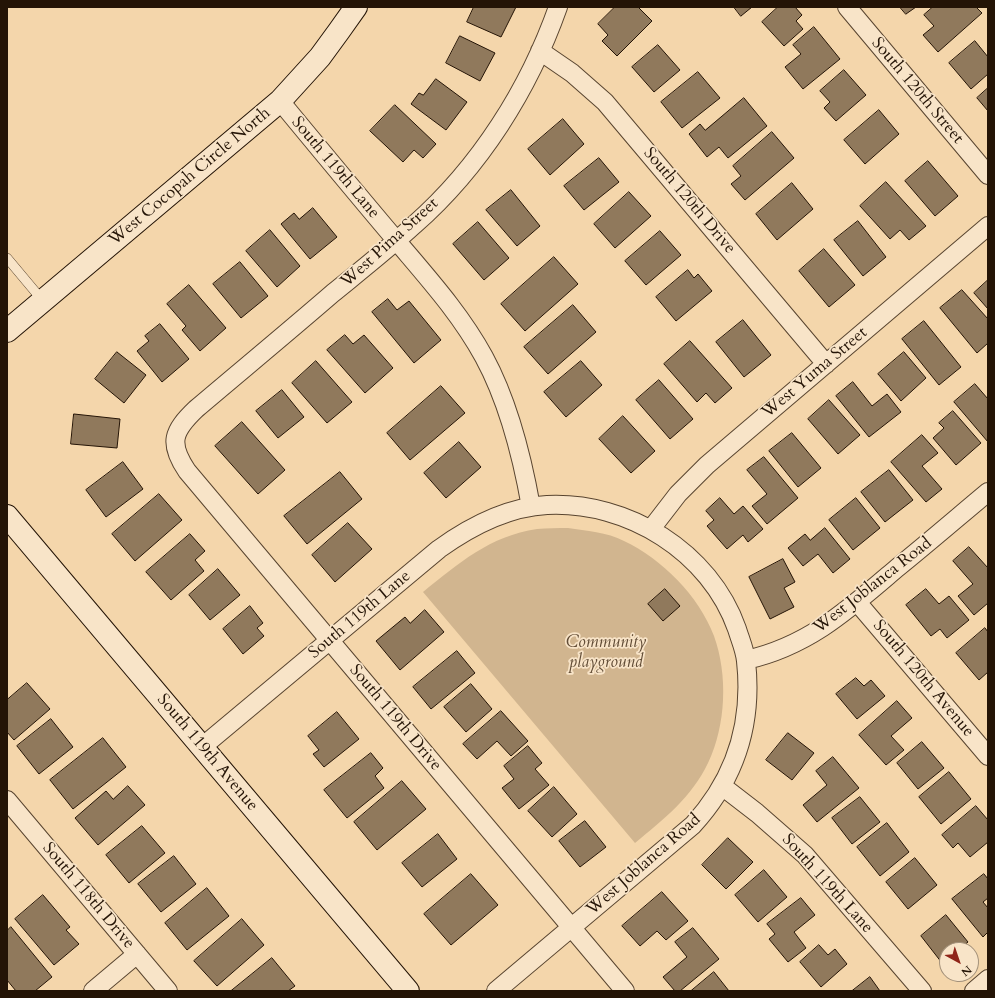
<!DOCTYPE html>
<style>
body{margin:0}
#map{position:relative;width:995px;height:998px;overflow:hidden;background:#f4d6ab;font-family:Cardo,serif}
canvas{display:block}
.frame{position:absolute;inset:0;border:8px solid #241406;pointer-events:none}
.north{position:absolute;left:939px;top:942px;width:40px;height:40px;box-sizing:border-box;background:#f8e4c8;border:1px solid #a3917a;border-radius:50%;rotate:140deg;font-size:11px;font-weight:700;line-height:16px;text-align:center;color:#241406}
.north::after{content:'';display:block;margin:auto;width:14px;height:18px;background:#8f2418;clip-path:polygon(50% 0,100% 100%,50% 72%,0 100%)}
</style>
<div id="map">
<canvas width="995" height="998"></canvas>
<div class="frame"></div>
<div class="north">N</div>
</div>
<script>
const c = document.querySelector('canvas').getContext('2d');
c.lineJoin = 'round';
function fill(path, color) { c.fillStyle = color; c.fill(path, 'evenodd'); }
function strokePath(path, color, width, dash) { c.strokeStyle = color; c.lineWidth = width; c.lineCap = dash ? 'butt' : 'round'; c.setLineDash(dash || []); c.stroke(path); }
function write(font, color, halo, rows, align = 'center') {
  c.font = font + ' Cardo,serif'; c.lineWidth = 3.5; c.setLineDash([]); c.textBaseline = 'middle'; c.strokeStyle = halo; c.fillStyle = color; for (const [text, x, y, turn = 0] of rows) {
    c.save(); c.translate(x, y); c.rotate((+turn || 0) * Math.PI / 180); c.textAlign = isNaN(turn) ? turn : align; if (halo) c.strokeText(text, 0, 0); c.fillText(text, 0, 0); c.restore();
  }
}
fill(new Path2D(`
 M568,528C586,531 607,532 624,541C662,559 699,596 714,636C728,675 726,725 708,763C692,797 663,820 635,843L423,592C459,563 490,536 537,529C547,528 558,528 568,528Z`), '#d1b58f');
const building = new Path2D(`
 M474,7H516L501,37L467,22Z
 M615,7H638L652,21L617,56L602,41L608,35L598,24Z
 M734,7H752L741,16Z
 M778,7H795L802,15L796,21L803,29L784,46L762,22Z
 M900,7H916L906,14Z
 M933,7H976L982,13L938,52L923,35L934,26L924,15Z
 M814,27L840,59L803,89L785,67L801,54L793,45Z
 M460,36L495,53L480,81L446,63Z
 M975,41L988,57V74L971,89L949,63Z
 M658,45L680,70L654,92L632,67Z
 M844,70L866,95L836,121L824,108L830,102L820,91Z
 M698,72L720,98L682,128L661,102Z
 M436,79L467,102L446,130L411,104L419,93L423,95Z
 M988,88V111L977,98Z
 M744,98L767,126L728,158L719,147L707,157L689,134L700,124L705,130Z
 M395,105L436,144L423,158L414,150L403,162L370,131Z
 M879,110L899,134L865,164L844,140Z
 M563,119L584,144L550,175L528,149Z
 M772,132L794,158L745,200L731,184L741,176L733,166Z
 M599,158L619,182L584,210L564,186Z
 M928,161L958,196L935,216L905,181Z
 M886,182L926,226L909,240L900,230L890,239L860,206Z
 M792,183L813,209L777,240L756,214Z
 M511,190L540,226L517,246L486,210Z
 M629,192L651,216L615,248L594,224Z
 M313,208L337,237L310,259L281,224L294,213L299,219Z
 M858,221L886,257L863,276L834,240Z
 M478,222L509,258L484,280L453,244Z
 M270,230L300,266L277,287L246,251Z
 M660,231L681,255L646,285L625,261Z
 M824,249L855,285L829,307L799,271Z
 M554,257L578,284L525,331L501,304Z
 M240,262L268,296L241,318L213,284Z
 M688,270L694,278L698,274L712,291L676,321L656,297Z
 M988,280V309L974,293Z
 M189,285L226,328L200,351L182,330L186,326L167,304Z
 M962,290L988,319V343L977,353L940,308Z
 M388,299L397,310L409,301L441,340L414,363L372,312Z
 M573,305L596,332L548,374L524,347Z
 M743,320L771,355L744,377L716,342Z
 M924,321L961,367L939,385L902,339Z
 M160,324L189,359L162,382L137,351L149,341L145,336Z
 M345,335L353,344L364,335L393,368L365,393L327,350Z
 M690,341L732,388L715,403L706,393L697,402L664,364Z
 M117,352L146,375L124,403L95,379Z
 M904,352L926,378L901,401L878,374Z
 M316,361L352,402L327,423L292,383Z
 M581,361L602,385L566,417L544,392Z
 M659,380L693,419L670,439L636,400Z
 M853,382L872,406L887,394L901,412L869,437L836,396Z
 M975,384L988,399V442L954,402Z
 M441,386L465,413L410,460L387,433Z
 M282,390L304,417L278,438L256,411Z
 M829,400L860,435L838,454L808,419Z
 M953,411L981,443L956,465L933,438L944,428L939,423Z
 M74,414L120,419L117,448L71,444Z
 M623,416L655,451L631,473L599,439Z
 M242,422L285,470L258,494L215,446Z
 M792,433L821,468L798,487L769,451Z
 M922,435L938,453L922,466L942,489L926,502L891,462Z
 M459,442L481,467L446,498L424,473Z
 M764,457L798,498L767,524L752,506L767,494L747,470Z
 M123,462L143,489L106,517L86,490Z
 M889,470L913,500L885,522L861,492Z
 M340,472L362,499L307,544L284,516Z
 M159,494L182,520L135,561L112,534Z
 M720,498L734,514L743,506L763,529L748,542L743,535L727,549L707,526L714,520L706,511Z
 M856,498L880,528L853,550L829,520Z
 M348,523L372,549L335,582L312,555Z
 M825,528L850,559L833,573L818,554L803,566L788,548L805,534L810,540Z
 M190,534L205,551L195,560L204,571L171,600L146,572Z
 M969,547L988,568V603L974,615L958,596L973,584L953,561Z
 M783,559L795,582L784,588L794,607L770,619L749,577Z
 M218,569L240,595L210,620L189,595Z
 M665,589L680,606L663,621L648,604Z
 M926,589L939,604L949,596L969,620L947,638L940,629L931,636L906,605Z
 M250,606L263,623L257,628L264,636L243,654L223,629Z
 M425,610L444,632L400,670L376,641L405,617L410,623Z
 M985,628L988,632V672L979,680L956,653Z
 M457,651L475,673L431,709L413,687Z
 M856,678L864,686L871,680L885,696L857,719L836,694Z
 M27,683L50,709L14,740L7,732V700Z
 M471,684L492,709L466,732L444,707Z
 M897,701L912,718L891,736L904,750L886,765L859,735Z
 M501,711L528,741L511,756L497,741L477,759L463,744Z
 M337,712L359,739L324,767L313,754L319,750L308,736Z
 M51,719L73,747L39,774L17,746Z
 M788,733L814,753L792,780L766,760Z
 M103,738L126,767L73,809L50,780Z
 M922,742L944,768L918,789L897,763Z
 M528,746L542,763L535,769L549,785L519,809L502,788L514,779L504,766Z
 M371,753L383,768L375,776L384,788L347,818L324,790Z
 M833,757L859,788L817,822L803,805L827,785L816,771Z
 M949,772L971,799L941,824L919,797Z
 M402,781L426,809L377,850L354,822Z
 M128,786L145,805L98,845L75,818L106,791L113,799Z
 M554,787L577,814L552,837L528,811Z
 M860,797L880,822L852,844L832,818Z
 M976,806L988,820V842L970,857L958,843L953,848L942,835Z
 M585,821L606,847L580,867L559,841Z
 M887,823L909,852L880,876L857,847Z
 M142,826L165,853L129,883L106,855Z
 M438,834L457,859L422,887L402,863Z
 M728,838L753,862L726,889L702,865Z
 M174,856L196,884L161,912L138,884Z
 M915,858L937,885L908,909L886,882Z
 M764,870L787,897L758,922L735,895Z
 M471,874L498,905L451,945L424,914Z
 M984,874L988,879V898L983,902L988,908V932L983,937L952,899Z
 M207,888L229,916L187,950L165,923Z
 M662,892L688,921L666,940L657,931L640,946L622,926Z
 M43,895L70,927L66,930L79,944L54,965L15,919Z
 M801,898L815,915L794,932L806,948L788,962L769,939L775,934L767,924Z
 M946,915L968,942L958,950H947V959L942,963L921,936Z
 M242,919L264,945L217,986L194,961Z
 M11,927L52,977L35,991H16L7,980V931Z
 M693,928L719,959L680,991H675L663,977L687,957L675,942Z
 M819,945L828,955L835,949L847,964L821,987L800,962Z
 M272,958L295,986L288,991H231Z
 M714,972L729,991H691Z
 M870,977L880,991H852Z`);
fill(building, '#90795c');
strokePath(building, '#241406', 1);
const lane = new Path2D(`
 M7,258L43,301`);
const street = new Path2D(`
 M558,7C529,89 480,167 414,225C388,249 360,271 333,293C288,332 242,370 196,409C173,431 168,443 187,471L625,991
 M847,7L988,175
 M540,51L572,73L605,102L826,364
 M280,101C318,147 356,193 395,239C427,277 460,313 484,357C509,403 522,456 531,507
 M651,529L678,494L707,465L988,226
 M857,602L988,756
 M746,660C809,646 849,609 897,568C928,543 958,517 988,492
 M202,747L439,549C471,526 508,507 547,505C628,501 710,552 737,629C740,639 745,650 746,661C753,724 735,779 693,825L496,991
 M722,786L757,813L805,855L922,991
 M7,800L168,991
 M93,991L137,954
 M974,991L988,979`);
const secondary = new Path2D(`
 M7,331L280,101L320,57L339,31L356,7
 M7,516L408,991`);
strokePath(lane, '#58442f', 10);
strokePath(street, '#58442f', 20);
strokePath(secondary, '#241406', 24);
strokePath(lane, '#f8e4c8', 9);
strokePath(street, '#f8e4c8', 18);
strokePath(secondary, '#f8e4c8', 22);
write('17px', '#241406', '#f8e4c8', [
 ["South 120th Street",917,91,50],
 ["South 119th Lane",335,168,50],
 ["West Cocopah Circle North",190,177,-40],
 ["South 120th Drive",689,201,50],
 ["West Pima Street",390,243,-42],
 ["West Yuma Street",815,373,-40],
 ["West Joblanca Road",873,586,-38],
 ["South 119th Lane",360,615,-40],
 ["South 120th Avenue",923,679,50],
 ["South 119th Drive",395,718,50],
 ["South 119th Avenue",207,753,50],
 ["West Joblanca Road",644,865,-41],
 ["South 119th Lane",827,884,48],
 ["South 118th Drive",88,896,50]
]);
write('italic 17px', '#614c36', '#f8e4c8', [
 ["Community",606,643],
 ["playground",606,663]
]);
</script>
